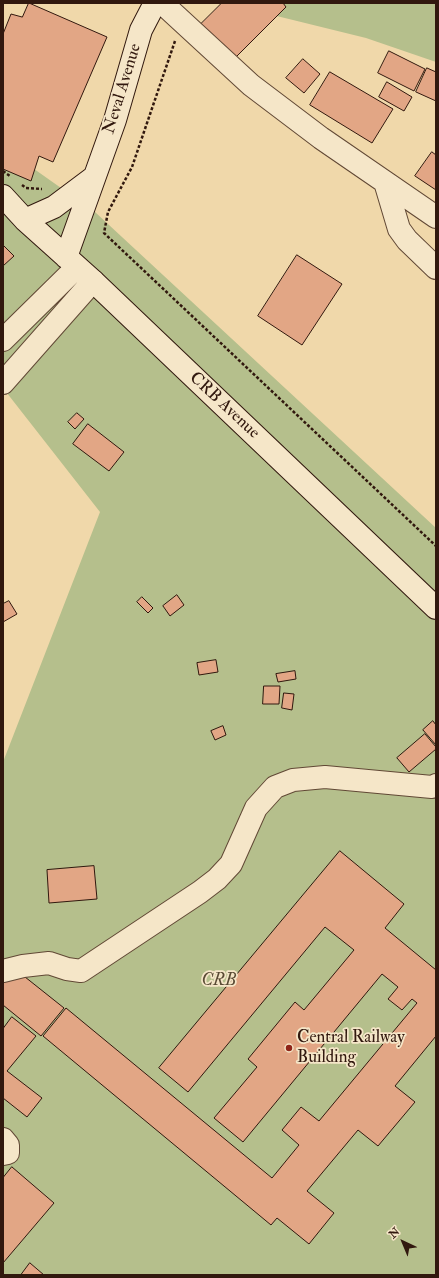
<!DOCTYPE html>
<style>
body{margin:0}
#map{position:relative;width:439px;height:1278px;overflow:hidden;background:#f0d8aa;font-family:"IM FELL Double Pica",serif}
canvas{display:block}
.frame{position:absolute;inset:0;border:4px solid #31180e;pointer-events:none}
.north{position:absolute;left:383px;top:1222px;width:40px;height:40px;-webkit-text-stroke:3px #f5e6c8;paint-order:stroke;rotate:316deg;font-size:11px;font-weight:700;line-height:16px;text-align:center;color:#31180e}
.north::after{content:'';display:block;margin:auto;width:14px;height:18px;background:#31180e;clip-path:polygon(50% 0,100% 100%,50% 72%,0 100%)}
</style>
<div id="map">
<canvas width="439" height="1278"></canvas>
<div class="frame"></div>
<div class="north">N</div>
</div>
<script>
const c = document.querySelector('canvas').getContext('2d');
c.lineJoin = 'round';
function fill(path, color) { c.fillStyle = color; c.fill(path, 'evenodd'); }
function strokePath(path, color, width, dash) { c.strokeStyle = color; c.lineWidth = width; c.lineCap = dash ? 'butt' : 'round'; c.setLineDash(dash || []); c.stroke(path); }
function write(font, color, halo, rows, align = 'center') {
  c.font = font + ' "IM FELL Double Pica",serif'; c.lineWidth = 3.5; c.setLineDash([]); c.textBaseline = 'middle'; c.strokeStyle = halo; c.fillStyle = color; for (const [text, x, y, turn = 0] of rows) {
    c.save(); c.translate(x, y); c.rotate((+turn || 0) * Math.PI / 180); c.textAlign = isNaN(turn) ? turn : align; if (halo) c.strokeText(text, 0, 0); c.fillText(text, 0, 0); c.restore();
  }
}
fill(new Path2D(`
 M224,3H436V62L366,38Z
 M3,147L95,212L436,528V1275H3V762L100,512L3,388Z`), '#b5bf8c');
const building = new Path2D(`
 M29,3L107,37L53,162L39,156L31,181L3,169V34L11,14L22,17Z
 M222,3H283L286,7L231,62L197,28Z
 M389,51L425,69L414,91L378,73Z
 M303,59L320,74L304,93L286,78Z
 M427,68L436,72V101L416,92Z
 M330,72L393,109L372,143L310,105Z
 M387,82L412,97L404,111L379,97Z
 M432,152L436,155V190L415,176Z
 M3,245L14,256L3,266Z
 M297,255L342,284L302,345L258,316Z
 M77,413L84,419L75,429L68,422Z
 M88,424L124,452L109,471L73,444Z
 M177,595L184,605L170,616L163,606Z
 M142,597L153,608L148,613L137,602Z
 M9,601L17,614L3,622V604Z
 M216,660L218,672L199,675L197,663Z
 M295,671L296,679L278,682L276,674Z
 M264,686H280L279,704H263Z
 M284,693L294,694L292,710L282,708Z
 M433,721L436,725V745L423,730Z
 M223,726L226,735L215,740L211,731Z
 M425,734L436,747V749L409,772L397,758Z
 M340,851L404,904L385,928L436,970V1036L395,1086L415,1102L378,1146L358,1130L307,1191L334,1213L309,1244L277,1218L271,1225L43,1036L66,1008L272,1178L299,1145L282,1130L301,1107L319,1121L417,1003L412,999L402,1010L388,999L398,987L382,974L243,1142L214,1118L257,1067L248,1059L295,1002L304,1010L354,950L325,927L188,1092L159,1068Z
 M94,866L97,899L49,903L47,870Z
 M15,969L64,1008L41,1036L3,1005V984Z
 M12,1017L36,1036L7,1071L42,1098L27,1117L3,1098V1029Z
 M12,1167L54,1203L3,1263V1178Z
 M30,1263L44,1275H21Z`);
fill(building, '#e2a685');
strokePath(building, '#31180e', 1);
const street = new Path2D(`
 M162,3L251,85L321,138L436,217
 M385,182L399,229L407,240L436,268
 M3,340L73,271
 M3,383L93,281
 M3,971L23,966L49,963L67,969L81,971L200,892L217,879L231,864L256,808L275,787L293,780L325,777L432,787L436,785
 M3,1139L8,1145V1153L3,1154`);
const secondary = new Path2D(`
 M3,196L25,220L93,281L436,608
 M25,220L54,207L94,177
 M66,257L115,120L141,30L155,3`);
strokePath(street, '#614835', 24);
strokePath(secondary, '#31180e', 24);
strokePath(new Path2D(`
 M175,41L132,167L108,212L104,233L436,546
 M3,171L10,176
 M22,185L26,188L42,189`), '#31180e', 2.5, [3, 2]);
strokePath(street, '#f5e6c8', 22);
strokePath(secondary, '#f5e6c8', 22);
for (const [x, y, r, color] of [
 [289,1048,4,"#8f2418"]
]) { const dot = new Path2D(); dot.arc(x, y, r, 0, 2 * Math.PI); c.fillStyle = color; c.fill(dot); strokePath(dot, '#f5e6c8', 1.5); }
write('17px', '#31180e', '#f5e6c8', [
 ["Neval Avenue",123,89,-73],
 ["CRB Avenue",224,406,43]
]);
write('italic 17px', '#594a34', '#f5e6c8', [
 ["CRB",219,981]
]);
write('17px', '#31180e', '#f5e6c8', [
 ["Central Railway",297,1038],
 ["Building",297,1058]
], 'left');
</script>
